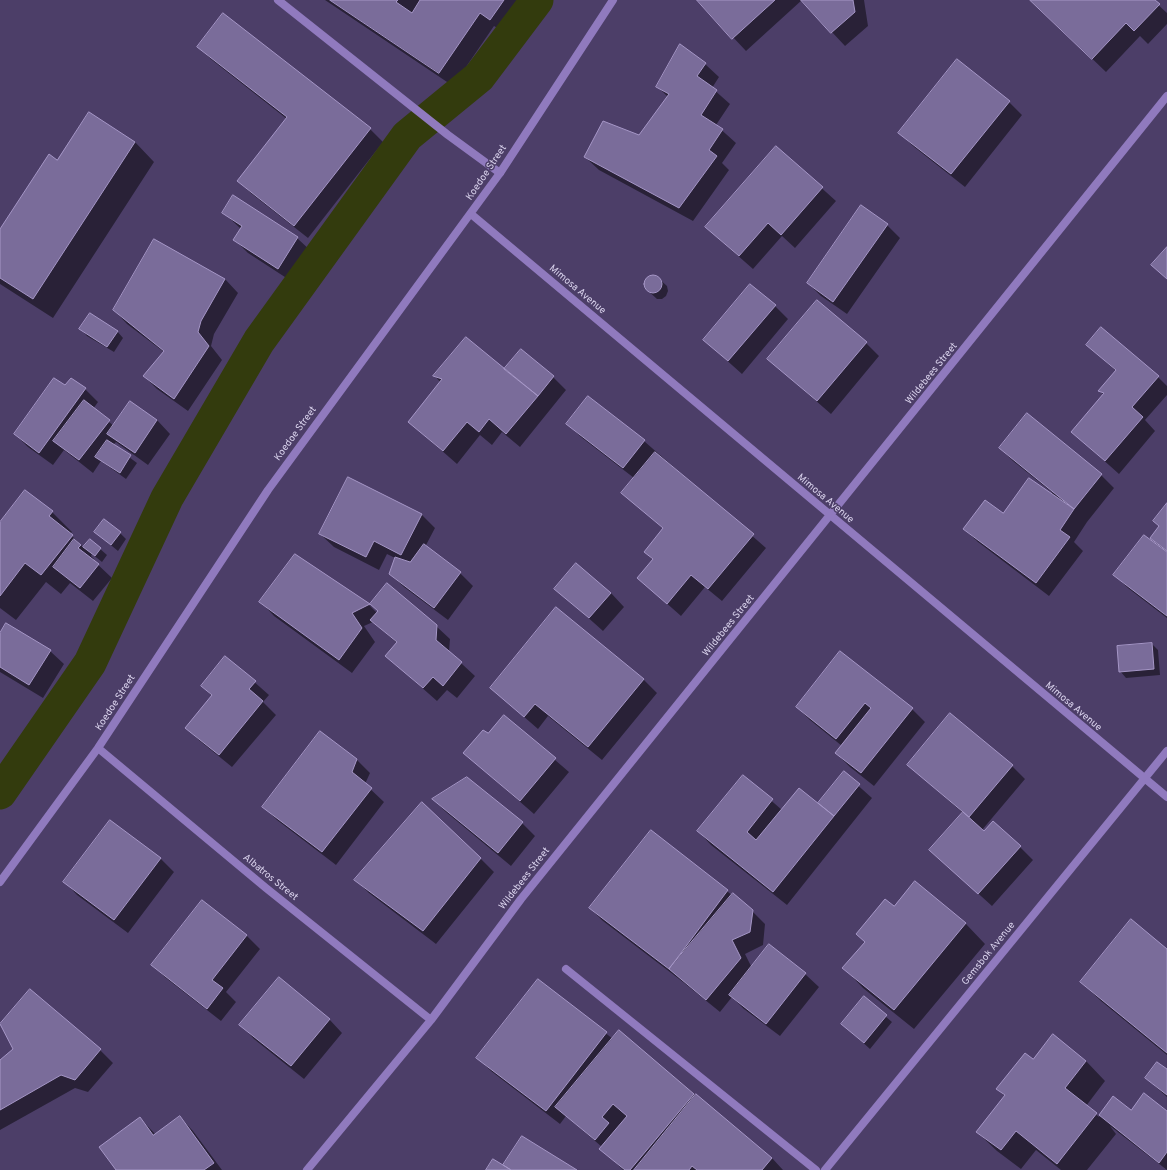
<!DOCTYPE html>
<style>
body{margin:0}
canvas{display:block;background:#4c3e68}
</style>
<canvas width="1167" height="1170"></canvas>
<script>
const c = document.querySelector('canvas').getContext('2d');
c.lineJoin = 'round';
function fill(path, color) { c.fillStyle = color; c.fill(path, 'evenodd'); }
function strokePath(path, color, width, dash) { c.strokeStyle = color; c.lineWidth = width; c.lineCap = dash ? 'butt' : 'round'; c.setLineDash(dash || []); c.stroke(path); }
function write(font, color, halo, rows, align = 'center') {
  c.font = font + ' Overpass,sans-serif'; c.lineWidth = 3; c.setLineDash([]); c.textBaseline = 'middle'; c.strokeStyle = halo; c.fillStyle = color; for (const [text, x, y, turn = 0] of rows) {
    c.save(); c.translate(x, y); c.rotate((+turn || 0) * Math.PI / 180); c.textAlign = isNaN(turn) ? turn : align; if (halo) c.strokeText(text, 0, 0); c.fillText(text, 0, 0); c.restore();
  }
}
fill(new Path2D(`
 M325,0H520L524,3L504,32L494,26L453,86Z
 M698,0H864L868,26L845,46L802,0L746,51Z
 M1031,0H1153L1167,13V24L1148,44L1140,36L1106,72Z
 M198,47L370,129L383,142L308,238L252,194L238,181L287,119L212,60Z
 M705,64L719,77L712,88L730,104L716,125L736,143L722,163L729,170L693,221L599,170L585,157L639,136L668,97L658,87Z
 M1009,102L1022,115L965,187L913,146L900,133Z
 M135,142L154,162L53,318L0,284V231L57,161Z
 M776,147L836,201L795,248L782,236L753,269L720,240Z
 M223,212L297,238L311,251L291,281L248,253L234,239L241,229Z
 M887,225L900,238L847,314L821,296L808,283Z
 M651,276H656L667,286L668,291L666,296L662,299H657L646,289L644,284L646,279Z
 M225,279L238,293L214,334L211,346L222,360L188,411L157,389L144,376L164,352L127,324L114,310Z
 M775,306L788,319L742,374L704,340Z
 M81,329L117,331L123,338L114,352L87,336Z
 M866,343L879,356L831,414L768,359Z
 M1087,345L1158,377L1167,386V395L1145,420L1155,431L1119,474L1072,432L1104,395L1100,391L1116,371Z
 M505,370L553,377L566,390L520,447L502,432L492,445L480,435L457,464L409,422L441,383L435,376Z
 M66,387L85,389L98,402L93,409L114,426L157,420L170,434L148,465L116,442L113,445L137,463L126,479L101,461L93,473L64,450L53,465L28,447L15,434Z
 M568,424L644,441L766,548L722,601L705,587L681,616L638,578L653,560L645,552L664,529L622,493L634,478L581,437Z
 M1000,448L1101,475L1114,488L1087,522L1074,542L1083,551L1049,596L978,542L964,529L1003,515L1053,493L1013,461Z
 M25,491L52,512L72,532L70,534L84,548L90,540L107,555L102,562L92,554L91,556L94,559L93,560L112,578L93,601L70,583L61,594L46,582L16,620L0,608V524Z
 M1167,504V618L1128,588L1115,575L1158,545L1151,538L1160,527Z
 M422,515L435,528L425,547L460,573L473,586L448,620L404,587L390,574L395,558L387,554L379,570L334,547L320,534Z
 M95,532L120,533L126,539L118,551Z
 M296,555L369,605L377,613L436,626L450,639L449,652L475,676L457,698L447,690L437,701L386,656L397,643L373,622L364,626L375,642L352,673L274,616L261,602Z
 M556,589L611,593L624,607L603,631Z
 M556,609L644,680L657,693L602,760L548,716L538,729L491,688Z
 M7,624L50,651L64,664L43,698L0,672V635Z
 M1152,644L1158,650L1160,675L1126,678L1120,671Z
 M840,653L912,709L925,722L874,786L850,767L836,753L842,746L810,720L797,707Z
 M226,657L269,695L263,702L276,715L232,767L200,741L186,728L212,696L202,686Z
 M504,716L569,772L534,814L464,753L488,735Z
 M320,733L357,760L370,773L365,784L384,802L336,865L277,820L264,807Z
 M908,765L1012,766L1025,779L982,830L1020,847L1033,860L992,906L930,850L963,813Z
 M844,773L872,798L787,905L711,845L698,831L743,776L782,810L818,805Z
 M433,799L522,823L535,836L511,866L446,812Z
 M110,821L161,859L174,872L128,933L77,895L64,881Z
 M651,831L752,911L765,924L763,945L745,954L752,968L805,974L819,987L780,1036L744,1009L732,997L720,1012L683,982L603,921L590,908Z
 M480,858L494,872L436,944L369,893L356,880Z
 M915,882L966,924L985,944L914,1029L863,988L844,968Z
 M203,902L247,936L260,949L226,992L236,1002L221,1021L166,978L152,965Z
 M1167,950V1055L1101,1001L1081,982Z
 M538,980L613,1039L619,1032L772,1158L783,1170H623L601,1148L602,1147L566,1116L560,1124L491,1071L478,1058Z
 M864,998L892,1022L870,1049L849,1030Z
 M329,1019L342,1033L304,1079L254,1039L241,1025Z
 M1053,1036L1086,1061L1105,1081L1086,1106L1099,1117L1114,1098L1131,1111L1167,1112V1170L1110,1126L1116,1134L1087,1170H1061L1036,1150L1021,1169L997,1151L977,1132L1005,1096L997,1089L1033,1061Z
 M100,1050L113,1063L88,1092L75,1088L0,1130V1062Z
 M1167,1071V1097L1146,1078Z
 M180,1117L193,1131L222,1170H117L140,1118L156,1135Z`), '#0007');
strokePath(new Path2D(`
 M0,793L90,663L167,498L259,341L407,136L479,77L537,0`), '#333b0d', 33);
const building = new Path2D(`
 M330,0H398L396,2L412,13L420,0H504L490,20L480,13L439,73Z
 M697,0H775L732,39Z
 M801,0H853L855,12L831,33Z
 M1030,0H1155L1160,4L1134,31L1126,23L1092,59Z
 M223,13L371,128L294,226L237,181L287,117L197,47Z
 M680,44L706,63L697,76L717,90L701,115L723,129L709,150L717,156L679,208L584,157L603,121L639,135L669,94L656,87Z
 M957,59L1010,101L951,174L898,133Z
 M89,112L135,142L33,299L0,278V229L49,154L57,160Z
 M776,146L823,187L781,235L768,223L739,256L705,227Z
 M233,195L298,237L278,269L233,240L242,226L222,213Z
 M861,205L888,224L833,302L807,283Z
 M154,239L225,279L201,321L198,332L209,346L174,399L143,376L164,351L113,310Z
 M1167,247V279L1151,265Z
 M644 284a9 9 0 1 1 18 0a9 9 0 1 1-18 0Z
 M750,284L776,305L728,361L703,340Z
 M817,300L867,342L817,401L767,359Z
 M90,313L118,331L107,347L79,329Z
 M1101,327L1159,376L1132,407L1143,417L1105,461L1071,432L1104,393L1098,391L1116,370L1086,345Z
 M466,337L538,396L506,434L489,419L479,432L467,422L443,451L408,422L442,379L433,376Z
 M521,349L554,376L538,396L504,369Z
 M54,378L65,385L71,378L86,388L39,453L14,434Z
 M588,396L645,440L623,468L566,424Z
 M84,400L110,420L79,460L53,441Z
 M130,401L157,420L135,453L107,434Z
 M1027,413L1102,474L1074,509L999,448Z
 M107,440L131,455L120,473L95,457Z
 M655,452L754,534L708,589L691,575L667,604L637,578L653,559L644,552L663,528L621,493Z
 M348,477L422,514L401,555L374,541L366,557L319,534Z
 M1029,478L1074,509L1060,530L1070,537L1036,583L963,529L985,500L1003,513Z
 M25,490L53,511L49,516L73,535L41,575L25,563L0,596V522Z
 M1167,503V551L1150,538L1159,526L1153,521Z
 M104,519L121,532L111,545L94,532Z
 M1144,535L1167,552V616L1113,575Z
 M74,539L81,545L78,548L99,564L80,588L53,567Z
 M90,539L101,548L95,556L83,547Z
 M424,544L461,572L434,608L389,574L395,557L410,562Z
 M295,554L370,604L352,613L362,628L339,660L259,602Z
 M576,563L611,593L589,618L554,589Z
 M387,583L437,625L436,640L462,662L443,686L433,677L423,688L385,656L397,642L370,620L378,611L370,604Z
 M556,607L644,679L588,747L535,704L524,717L490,688Z
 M6,623L51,650L29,685L0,667V633Z
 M1152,643L1154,669L1119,672L1117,646Z
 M840,651L913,708L861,773L835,753L871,708L865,703L836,739L796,707Z
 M225,656L256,681L249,689L263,701L219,755L185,728L212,695L201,686Z
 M950,713L1013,765L969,817L907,765Z
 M504,715L556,758L520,801L463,753L483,730L488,733Z
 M320,731L357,759L352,772L372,788L322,852L262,807Z
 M844,771L860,784L834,816L818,803Z
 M743,775L773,799L747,832L756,840L799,788L834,816L773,892L697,831Z
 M467,777L523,822L498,853L432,799Z
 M422,802L481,858L423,931L354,880Z
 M963,812L984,831L993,821L1021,846L978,894L929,850Z
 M110,820L161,858L114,920L63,882Z
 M651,830L728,890L669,969L589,908Z
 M915,881L966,923L894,1010L842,968L865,942L856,934L885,899L894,906Z
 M733,893L753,910L750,932L732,940L741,958L706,1000L669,969Z
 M202,900L247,935L212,980L223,988L207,1009L151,965Z
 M1131,919L1167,949V1053L1080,982Z
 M769,944L806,973L766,1024L729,995Z
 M279,977L330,1019L291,1066L239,1025Z
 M538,979L607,1032L546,1111L476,1058Z
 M30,989L101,1049L75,1080L61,1075L0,1110V1060L13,1049L0,1024Z
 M864,996L887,1015L864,1043L841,1024Z
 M619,1030L694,1094L630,1170H625L599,1149L627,1116L613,1104L602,1117L609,1123L595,1140L555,1107Z
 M1053,1034L1086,1061L1065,1088L1097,1113L1057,1164L1016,1131L1001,1150L976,1132L1005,1095L996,1089L1025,1053L1033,1059Z
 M1157,1062L1167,1069V1095L1145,1078Z
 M1144,1093L1167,1111V1152L1159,1163L1099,1115L1113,1096L1131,1110Z
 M696,1094L772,1158L762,1170H697L692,1166L689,1170H634Z
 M180,1116L214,1163L204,1170H116L99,1147L140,1117L153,1135Z
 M522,1136L577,1170H511L503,1165Z
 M493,1159L503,1165L511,1170H486Z`);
fill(building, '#7a6c9a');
strokePath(building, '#a596c6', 1);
strokePath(new Path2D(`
 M278,0L448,135L500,173`), '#907abe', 8);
strokePath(new Path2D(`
 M471,214L1167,797
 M98,748L266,888L431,1020
 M0,882L98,748L268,490L500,173L613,0
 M566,969L816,1170
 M307,1170L431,1020L521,899L1167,96
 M825,1170L1167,751`), '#907abe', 8);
write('10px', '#d9d2ec', '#4c3e68', [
 ["Koedoe Street",487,173,-56],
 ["Mimosa Avenue",577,290,40],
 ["Wildebees Street",932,374,-51],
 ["Koedoe Street",296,434,-54],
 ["Mimosa Avenue",825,499,40],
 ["Wildebees Street",729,626,-51],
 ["Koedoe Street",116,703,-57],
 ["Mimosa Avenue",1073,707,40],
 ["Albatros Street",270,878,39],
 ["Wildebees Street",525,879,-52],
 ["Gemsbok Avenue",989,954,-51]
]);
</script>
